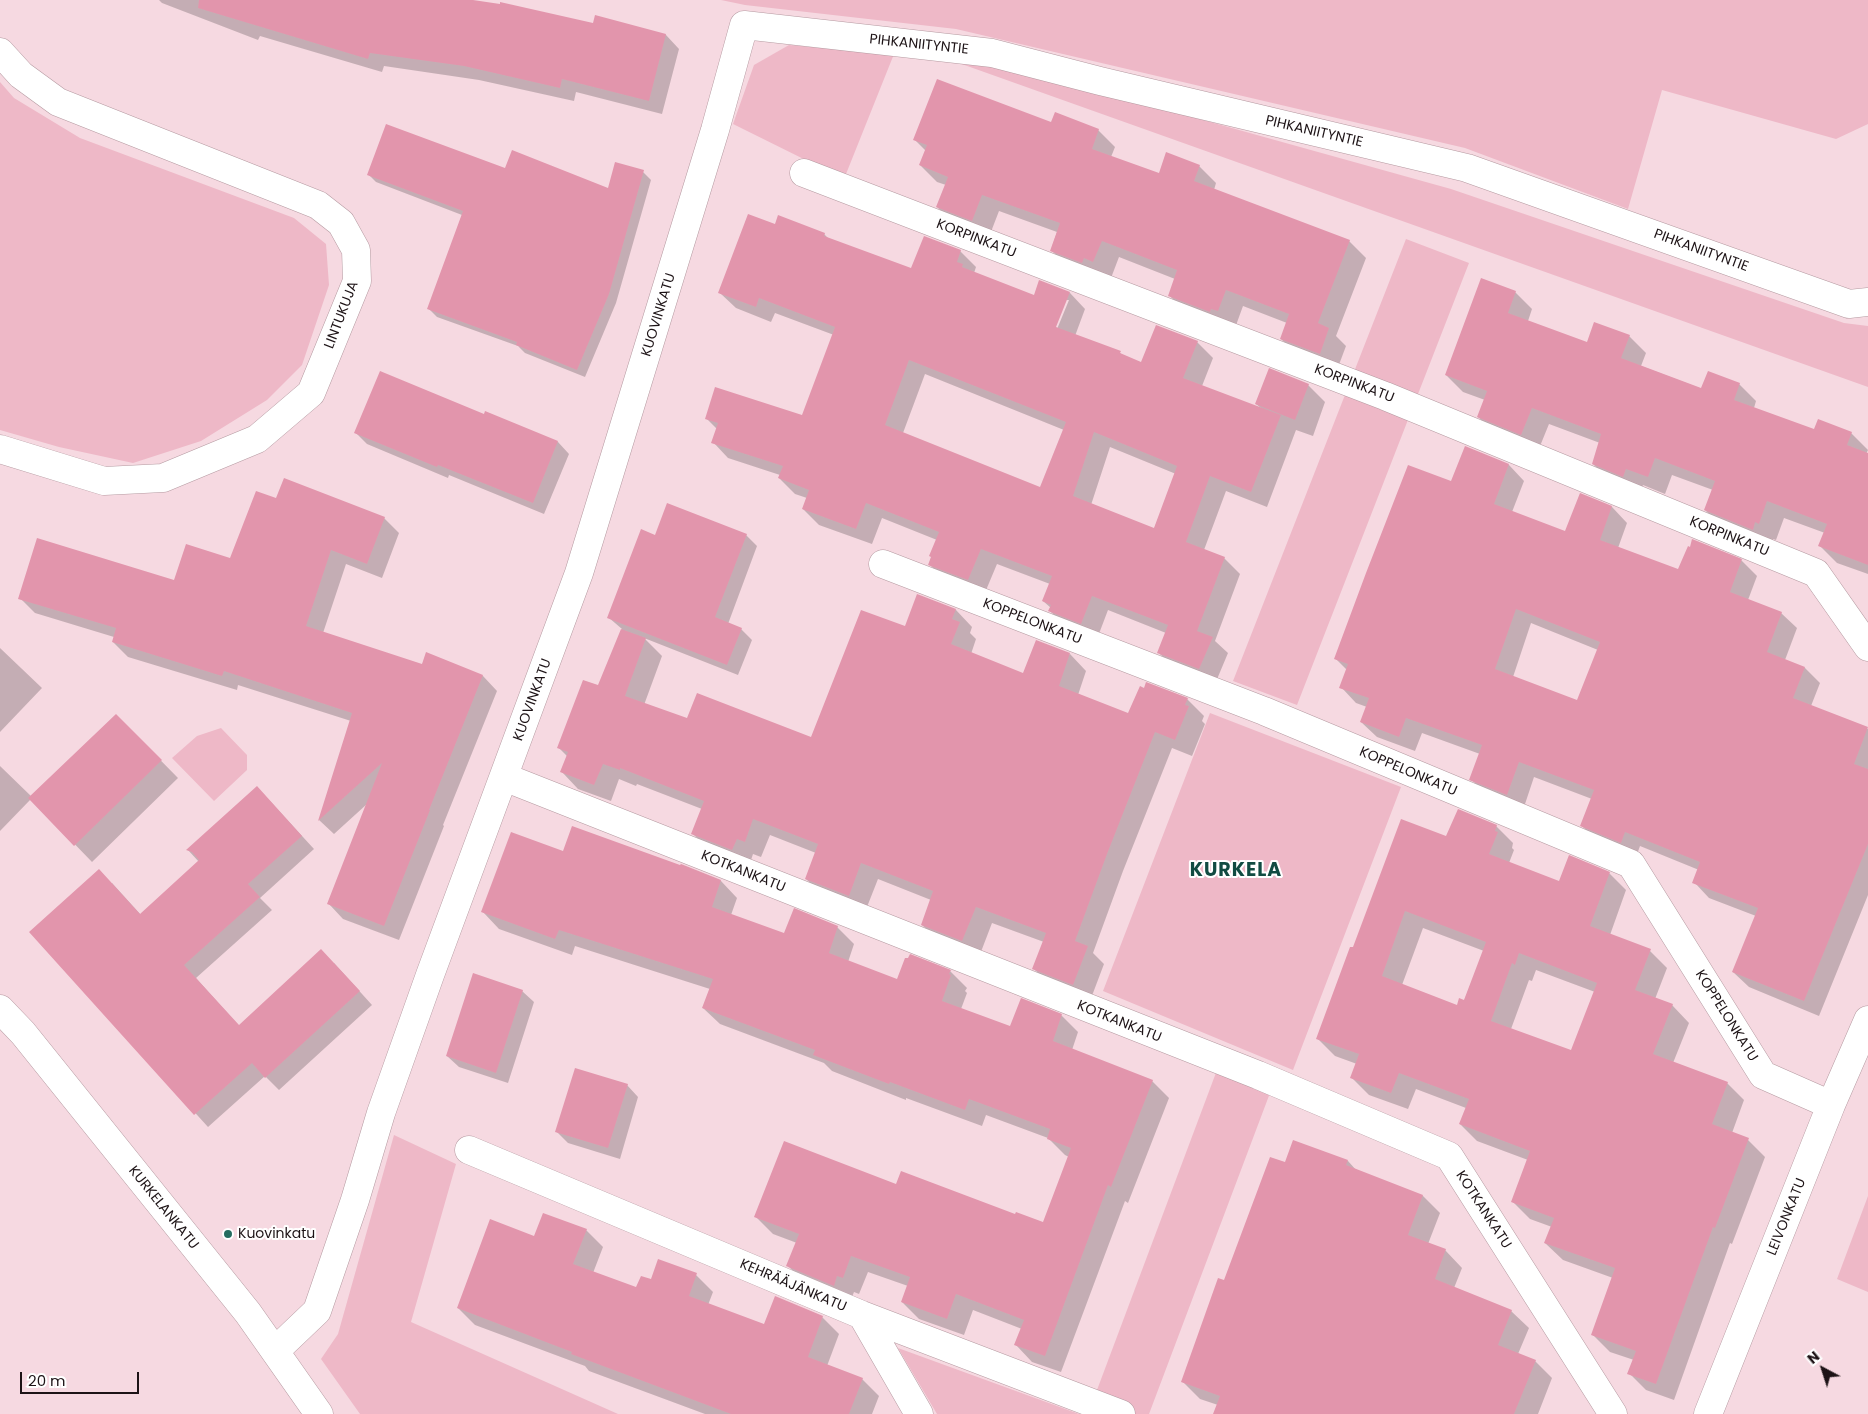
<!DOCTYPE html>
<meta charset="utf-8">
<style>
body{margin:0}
#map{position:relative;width:1868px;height:1414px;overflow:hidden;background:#f6d9e1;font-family:Poppins,sans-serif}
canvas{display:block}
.north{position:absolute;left:1798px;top:1344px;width:50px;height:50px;-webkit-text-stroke:4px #fff;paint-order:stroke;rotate:320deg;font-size:14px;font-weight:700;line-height:20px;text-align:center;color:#1d1316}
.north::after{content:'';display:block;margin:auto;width:18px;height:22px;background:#1d1316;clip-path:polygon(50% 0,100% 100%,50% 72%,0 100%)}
.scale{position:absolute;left:20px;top:1372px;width:119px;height:22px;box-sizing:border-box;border:2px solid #1d1316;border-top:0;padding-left:6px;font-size:15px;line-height:18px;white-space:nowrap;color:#1d1316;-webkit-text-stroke:4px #fff;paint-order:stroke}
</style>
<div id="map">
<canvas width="1868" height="1414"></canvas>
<div class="north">N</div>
<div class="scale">20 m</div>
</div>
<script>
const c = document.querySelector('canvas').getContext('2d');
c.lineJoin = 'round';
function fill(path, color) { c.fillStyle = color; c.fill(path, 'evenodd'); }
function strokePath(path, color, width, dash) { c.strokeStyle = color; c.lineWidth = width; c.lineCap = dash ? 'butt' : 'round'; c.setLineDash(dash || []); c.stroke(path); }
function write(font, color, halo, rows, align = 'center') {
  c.font = font + ' Poppins,sans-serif'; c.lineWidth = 4; c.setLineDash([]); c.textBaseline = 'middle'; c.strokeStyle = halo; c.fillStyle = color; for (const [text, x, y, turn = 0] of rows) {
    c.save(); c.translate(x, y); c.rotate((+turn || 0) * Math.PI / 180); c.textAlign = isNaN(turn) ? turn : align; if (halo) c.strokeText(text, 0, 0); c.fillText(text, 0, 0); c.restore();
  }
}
fill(new Path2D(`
 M721,0H1868V124L1836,139L1662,90L1628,209L1465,148L956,29L745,5Z
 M789,45L894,54L844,179L733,124L754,65Z
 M942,57L991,61L1451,189L1844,323L1868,326V387Z
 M0,82L14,98L80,138L294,218L326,244L329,285L302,365L267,400L201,441L133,463L59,447L0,430Z
 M1406,239L1469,263L1297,705L1233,681Z
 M1210,713L1401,787L1293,1070L1103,991Z
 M221,728L247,755V770L214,801L172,758L197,736Z
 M1217,1070L1270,1093L1149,1414H1088Z
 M394,1135L456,1164L411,1322L618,1414H360L321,1359L338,1334Z
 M1868,1196V1292L1837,1279Z
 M898,1348L1079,1414H937Z`), '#eeb8c7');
fill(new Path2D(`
 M159,0H465L594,24L666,35L679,49L662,114L576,92L574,101L479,80L384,66L382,72L260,36L258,40L162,3Z
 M1052,124L1098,130L1115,147L1111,157L1159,175L1199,166L1216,183L1214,190L1349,241L1366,258L1336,336L1346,346L1337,370L1298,356L1281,339L1287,323L1243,306L1235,328L1186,313L1169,295L1175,279L1119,257L1111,278L1068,267L1051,250L1057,232L999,211L989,237L954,224L937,207L946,185L937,182L920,165L926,151L915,140Z
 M505,170L608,190L643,172L651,180L616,303L585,377L525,353L518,346L437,317L429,309L462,215L376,182L368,174Z
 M776,225L824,234L830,240L911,270L960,251L976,267L974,273L1034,297L1070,293L1085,309L1075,336L1120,353L1124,356L1142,363L1197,342L1213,358L1202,386L1262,409L1256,404L1308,385L1325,402L1313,436L1296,430L1267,507L1226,491L1204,550L1224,558L1240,574L1215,641L1228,653L1215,684L1174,668L1159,653L1166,633L1108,610L1097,639L1065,626L1050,611L1051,608L1043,601L1050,584L997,564L984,595L945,580L929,564L937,540L882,518L872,544L819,525L803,509L807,498L795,494L779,478L780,475L728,458L713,442L717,429L707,419L802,417L834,335L775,313L771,322L736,308L720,293ZM1066,300H1069L1055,334L1052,333ZM925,374L1064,430L1041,489L903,433ZM1110,447L1176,474L1154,529L1091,505Z
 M1515,292L1532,309L1528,321L1587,343L1629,336L1646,353L1641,366L1702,389L1739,384L1756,401L1754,408L1815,431L1851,433L1868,450L1866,454L1868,455V574L1837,563L1820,546L1825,533L1784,518L1776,540L1773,539L1770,546L1722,527L1705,510L1713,490L1672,475L1665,494L1643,485L1640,493L1610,481L1593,464L1600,443L1549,424L1538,451L1496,434L1478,417L1485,400L1463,392L1446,375Z
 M485,413L558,442L569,454L544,514L449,475L448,478L367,444L356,433L484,415Z
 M1466,448L1509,465L1524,481L1512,512L1566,533L1581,495L1612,507L1627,523L1618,548L1679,571L1741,560L1757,576L1748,600L1781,613L1797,628L1785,660L1805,668L1820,683L1811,706L1868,729V895L1819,1016L1749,987L1733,972L1756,916L1709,898L1694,882L1699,870L1640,846L1636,857L1597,841L1582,826L1592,799L1534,777L1523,810L1486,795L1471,779L1480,754L1422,733L1415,751L1377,737L1361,722L1367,707L1356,703L1341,687L1347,670L1335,658L1452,483ZM1531,623L1598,650L1578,701L1513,677Z
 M277,500L384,518L399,533L382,578L346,564L323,633L422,665L427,654L483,676L497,691L443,825L444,826L399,940L343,919L329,904L367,804L334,834L319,820L351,721L238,685L237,690L128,657L113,642L114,637L35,613L20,598L175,581L231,559Z
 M746,535L757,546L728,624L741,629L752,640L738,675L644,638L662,656L644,705L688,720L812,738L905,628L918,595L956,610L972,627L970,633L976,639L971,654L1023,675L1070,654L1086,671L1078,695L1129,715L1187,699L1204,716L1202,721L1205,724L1192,756L1172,748L1123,871L1093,953L1104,964L1090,1001L1050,985L1034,969L1044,942L992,923L979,957L939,941L922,925L931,900L878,879L865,912L823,895L806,879L816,853L770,835L761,857L753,854L749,866L710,851L693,834L702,809L637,784L636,786L619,779L611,801L578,789L562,772L568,757L559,748L599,687L622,629L608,617L656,536Z
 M0,648L42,688L0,732Z
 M116,715L178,778L92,862L31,799L0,831V766L32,797Z
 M270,801L314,849L260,898L272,910L196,978L239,1026L334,963L372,1005L279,1090L265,1076L208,1127L31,932L112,883L141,915L199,862L188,850Z
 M1496,826L1513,843L1512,848L1514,850L1509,863L1560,883L1609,873L1626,890L1610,935L1650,951L1667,968L1655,999L1672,1005L1689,1023L1673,1063L1727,1083L1744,1100L1732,1133L1748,1140L1765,1157L1732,1244L1730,1243L1674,1400L1646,1390L1629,1373L1634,1360L1610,1352L1593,1335L1613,1278L1563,1260L1545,1243L1552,1227L1530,1219L1513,1202L1528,1160L1477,1141L1460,1124L1466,1108L1416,1089L1408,1109L1369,1095L1352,1078L1357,1064L1335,1056L1318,1039L1353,949L1447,837ZM1423,928L1484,951L1464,1001L1457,1006L1402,985ZM1536,970L1595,992L1571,1052L1511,1029L1529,980L1532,981Z
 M563,852L681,867V865L721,881L737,898L731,915L785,935L837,927L854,944L848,962L898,981L950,971L967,988L965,991L967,993L961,1009L1011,1028L1061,1015L1078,1032L1072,1050L1152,1081L1169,1098L1128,1203L1125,1201L1061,1372L1032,1362L1016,1345L1022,1329L973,1310L964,1335L919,1319L902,1302L908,1286L868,1272L859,1294L854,1292L850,1302L805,1283L788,1266L797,1243L773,1234L756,1217L897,1185L1044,1224L1069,1157L1065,1155L1048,1138L986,1115L982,1126L906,1098V1100L832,1071L824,1063L720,1024L703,1008L710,989L575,946L572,955L499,929L483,912Z
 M522,991L534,1002L508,1083L459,1067L447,1056Z
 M627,1085L638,1097L620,1159L568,1143L557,1132Z
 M1294,1141L1348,1161L1357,1171L1423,1196L1440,1213L1428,1244L1445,1250L1462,1268L1454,1288L1511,1311L1529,1328L1518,1354L1535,1361L1552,1378L1538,1414H1214L1218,1405L1200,1399L1183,1382L1225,1281L1285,1164Z
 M586,1230L603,1247L593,1273L637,1289L652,1281L696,1275L713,1292L708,1305L765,1326L822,1317L839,1334L827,1366L862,1379L879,1396L872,1414H705L589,1371L585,1366L475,1325L458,1308L535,1238Z`), '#0003');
fill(new Path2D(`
 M199,0H473L500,4V2L593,23L595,15L666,34L649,101L562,79L560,88L464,66L370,53L368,59L198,8Z
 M937,79L1051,122L1055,112L1099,129L1092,149L1159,173L1166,152L1200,165L1194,181L1350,240L1318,323L1329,328L1320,354L1280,339L1289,314L1226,290L1218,311L1211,309L1210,312L1168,296L1177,270L1102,241L1093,262L1084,258L1082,263L1050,251L1060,223L982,195L972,221L936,207L948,177L919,165L927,145L913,140Z
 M386,124L505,168L512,150L608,188L615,162L644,170L609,294L577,370L516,345L517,342L427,309L463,211L367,175Z
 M748,214L775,224L778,215L825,233L824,236L911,268L924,236L961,250L957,262L963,264L962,267L1034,295L1039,280L1070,292L1056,327L1121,351L1120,353L1141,362L1156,325L1198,341L1183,378L1281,415L1251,492L1210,476L1186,542L1225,557L1197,631L1213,637L1199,669L1157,653L1168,625L1092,596L1081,624L1048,611L1051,605L1042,601L1052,576L981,549L968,580L928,565L931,557L929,556L939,532L866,503L856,529L802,509L809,490L778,478L783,466L711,443L718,423L705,419L715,387L802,415L835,327L759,298L756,307L718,293ZM909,360L1066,422L1040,487L885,425ZM1094,432L1177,466L1154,528L1073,496Z
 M1481,278L1516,291L1508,313L1587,342L1594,322L1630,335L1621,358L1701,388L1708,371L1740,383L1734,400L1814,429L1818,419L1852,432L1847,445L1868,453V565L1818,546L1827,524L1767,501L1759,524L1755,522L1753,530L1704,510L1715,481L1655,458L1648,477L1626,469L1623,477L1592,464L1601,434L1532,408L1521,435L1477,417L1487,391L1445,375Z
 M1269,368L1309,384L1295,420L1255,404Z
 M380,371L484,414L485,411L558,441L533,503L438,465L437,467L354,433Z
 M1465,446L1509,464L1494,504L1565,531L1580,493L1612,506L1600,540L1678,569L1688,546L1690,547L1692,539L1742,559L1730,592L1782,612L1767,652L1805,667L1793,698L1868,727L1854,764L1868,769V844L1804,1001L1732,972L1758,908L1692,883L1700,862L1625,832L1621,843L1580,826L1594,790L1519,762L1507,795L1469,780L1482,745L1406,718L1399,737L1360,722L1369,698L1339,688L1348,664L1334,659L1366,573L1408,465L1451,481ZM1516,609L1600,642L1577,700L1495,669Z
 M284,478L385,517L367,564L331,550L306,626L422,664L426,652L483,675L429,810H430L384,926L327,904L382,763L318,821L352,713L224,671L222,676L112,642L116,628L18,599L37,538L174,580L186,544L230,558L256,491L276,498Z
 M667,503L747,534L715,617L742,628L727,665L607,618L641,529L655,535Z
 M917,594L956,609L952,619L960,622L951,644L1023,673L1036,640L1070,653L1059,686L1128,713L1140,686L1144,688L1146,682L1188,698L1185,705L1189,706L1175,740L1155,732L1107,854L1075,941L1088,946L1073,985L1032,969L1046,933L976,907L962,941L921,925L933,891L861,863L849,896L805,879L818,844L753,819L745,842L737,839L732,850L691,834L704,801L620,768V770L603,764L594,785L560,772L568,752L557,748L583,680L598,685L621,629L646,638L625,696L687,718L697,693L811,737L861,610L905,626Z
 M116,714L162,760L74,846L28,798Z
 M257,786L302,836L248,884L260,897L184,965L239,1025L321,949L360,991L265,1078L252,1063L194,1115L29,932L99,869L140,914L199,860L192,852L186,850Z
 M1458,809L1497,825L1495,831L1498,832L1489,854L1559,881L1569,855L1610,872L1590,926L1651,949L1635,990L1673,1004L1653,1054L1728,1082L1712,1124L1749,1138L1715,1228L1713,1227L1656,1384L1627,1374L1636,1351L1591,1335L1615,1268L1544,1243L1554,1218L1511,1202L1530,1151L1459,1124L1469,1099L1399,1073L1391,1093L1350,1078L1359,1054L1316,1039L1350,947H1353L1401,819L1446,836ZM1405,911L1486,942L1464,1000L1459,998L1457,1005L1382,976ZM1519,953L1597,983L1571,1050L1491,1021L1512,963L1515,965Z
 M572,826L680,865L681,864L721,880L712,907L784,933L794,908L838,926L829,953L897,979L905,958H908L910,954L951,970L949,974L951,975L942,1001L1010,1026L1021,998L1062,1014L1053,1041L1153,1080L1111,1187L1108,1185L1045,1356L1014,1345L1024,1320L956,1294L947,1319L901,1302L910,1277L851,1256L843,1278L837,1276L834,1286L786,1266L799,1234L754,1217L784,1141L896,1184L901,1171L1015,1214L1016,1212L1043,1222L1071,1148L1047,1139L1050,1129L969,1099L965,1110L890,1082L889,1084L813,1055L815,1050L702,1008L713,979L559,930L555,939L481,912L511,832L563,851Z
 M473,973L523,990L496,1073L446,1056Z
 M575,1068L628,1084L608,1148L555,1132Z
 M1293,1140L1348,1160L1346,1165L1423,1195L1408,1235L1446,1249L1435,1279L1512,1310L1498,1345L1536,1360L1514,1414H1213L1220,1396L1181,1382L1218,1278L1224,1280L1270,1157L1285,1162Z
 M543,1213L587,1229L573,1264L636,1287L641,1276L651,1279L658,1259L697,1273L689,1296L764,1324L775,1296L823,1316L808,1357L863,1378L849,1414H731L571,1354L572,1352L457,1308L490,1219L534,1236Z`), '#e295ac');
const minor = new Path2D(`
 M0,52L21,75L58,102L318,205L341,223L356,250L357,281L311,393L257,439L163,478L104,481L0,449
 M804,173L1385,396L1816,573L1868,647
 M883,564L1264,711L1631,864L1763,1075L1831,1105
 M504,777L1258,1075L1449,1156L1613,1414
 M0,1009L23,1033L248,1313L319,1414
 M469,1150L862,1315L1121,1414
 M862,1315L919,1414
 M275,1351L317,1311L355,1200L381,1113L430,975L579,573L715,130L744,25L992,53L1100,81L1467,168L1849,304L1868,302
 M1708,1414L1831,1105L1868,1020`);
strokePath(minor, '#b59aa1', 29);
strokePath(minor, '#fff', 28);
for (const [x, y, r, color] of [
 [228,1234,5,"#256c60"]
]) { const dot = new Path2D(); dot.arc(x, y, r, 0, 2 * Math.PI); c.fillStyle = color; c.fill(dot); strokePath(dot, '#fff', 2); }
write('14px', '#1d1316', '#fff', [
 ["PIHKANIITYNTIE",919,45,6],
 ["PIHKANIITYNTIE",1314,132,13],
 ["KORPINKATU",976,239,21],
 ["PIHKANIITYNTIE",1701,251,20],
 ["LINTUKUJA",342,315,-69],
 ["KUOVINKATU",659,315,-73],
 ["KORPINKATU",1354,384,21],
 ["KORPINKATU",1729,537,22],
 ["KOPPELONKATU",1032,622,21],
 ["KUOVINKATU",533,700,-70],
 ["KOPPELONKATU",1408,772,23],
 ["KOTKANKATU",743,872,22],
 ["KOPPELONKATU",1726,1016,58],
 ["KOTKANKATU",1119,1022,22],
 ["KURKELANKATU",163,1208,51],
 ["KOTKANKATU",1483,1210,57],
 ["LEIVONKATU",1787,1217,-68],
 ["KEHRÄÄJÄNKATU",793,1286,23]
]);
write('14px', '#1d1316', '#fff', [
 ["Kuovinkatu",238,1234]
], 'left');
c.letterSpacing = '1px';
write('bold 19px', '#114b42', '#fff', [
 ["KURKELA",1236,871]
]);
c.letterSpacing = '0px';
</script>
